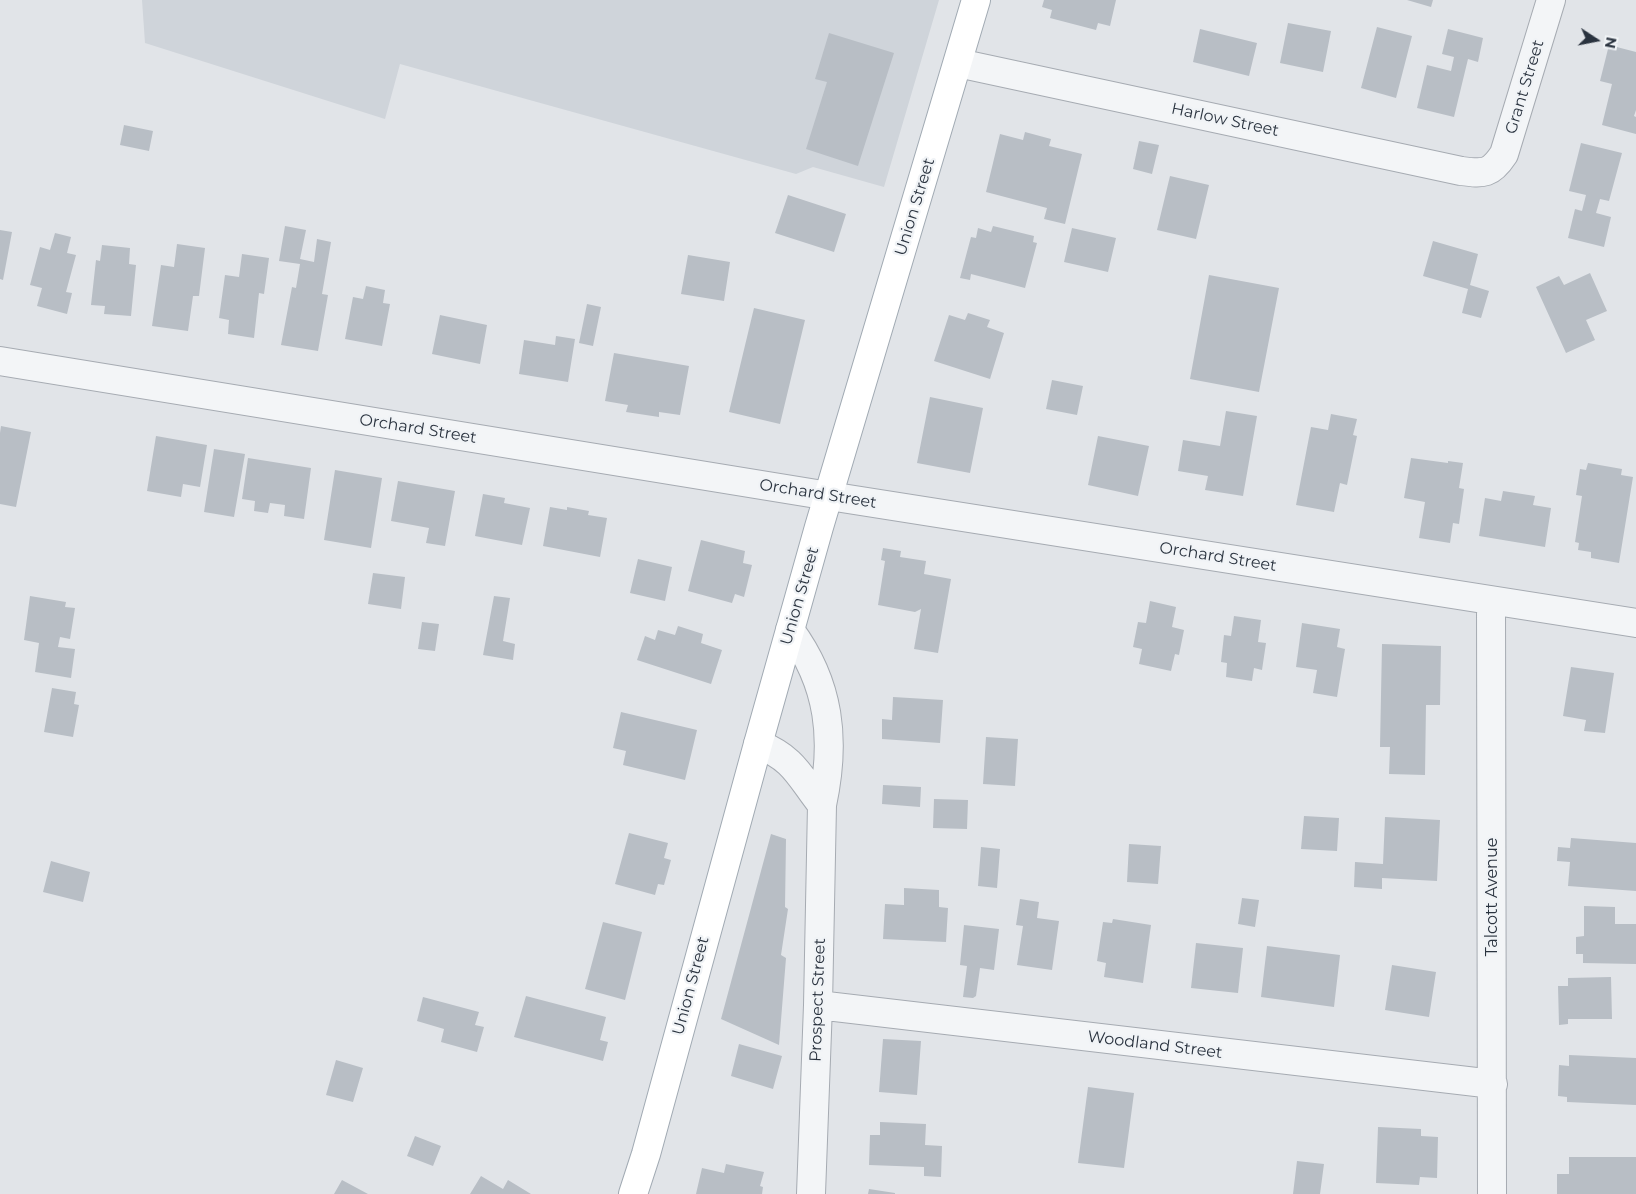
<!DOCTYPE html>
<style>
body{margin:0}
#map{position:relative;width:1636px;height:1194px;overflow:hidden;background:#e1e4e8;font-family:Montserrat,sans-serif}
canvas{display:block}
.north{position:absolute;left:1571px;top:15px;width:50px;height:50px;-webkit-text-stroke:4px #f0f3f6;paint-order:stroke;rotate:101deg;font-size:14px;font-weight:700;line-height:20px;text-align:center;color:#2a333f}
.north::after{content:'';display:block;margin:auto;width:18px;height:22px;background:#2a333f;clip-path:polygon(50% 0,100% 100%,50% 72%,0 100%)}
</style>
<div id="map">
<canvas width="1636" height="1194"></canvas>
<div class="north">N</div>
</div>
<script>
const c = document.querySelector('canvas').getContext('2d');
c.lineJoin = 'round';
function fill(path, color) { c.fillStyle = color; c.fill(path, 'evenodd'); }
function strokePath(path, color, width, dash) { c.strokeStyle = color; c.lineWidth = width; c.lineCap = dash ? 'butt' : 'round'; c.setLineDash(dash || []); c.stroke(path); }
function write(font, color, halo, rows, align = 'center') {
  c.font = font + ' Montserrat,sans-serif'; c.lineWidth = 4.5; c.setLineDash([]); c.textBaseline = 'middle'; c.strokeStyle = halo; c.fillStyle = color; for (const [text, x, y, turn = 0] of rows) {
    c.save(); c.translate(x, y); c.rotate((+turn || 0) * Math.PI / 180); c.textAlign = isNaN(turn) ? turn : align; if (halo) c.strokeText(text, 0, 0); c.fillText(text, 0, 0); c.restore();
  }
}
fill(new Path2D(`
 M142,0H939L884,187L813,167L796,174L400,64L385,119L145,43Z`), '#cfd4da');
fill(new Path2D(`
 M1044,0H1116L1110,26L1098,23L1096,30L1050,18L1052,10L1042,7Z
 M1407,0H1433L1431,7Z
 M1288,23L1331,31L1323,72L1280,63Z
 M1377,27L1412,36L1396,98L1361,88Z
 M1200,29L1257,43L1249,76L1193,62Z
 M1448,29L1483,38L1478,62L1468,59L1454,117L1417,108L1427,65L1451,71L1454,57L1442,54Z
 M829,33L894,53L858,166L806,149L827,82L815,79Z
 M1609,45L1636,52V110L1634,116L1636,117V134L1602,125L1612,84L1600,81Z
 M124,125L153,131L149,151L120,145Z
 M1025,132L1051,139L1049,146L1082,154L1065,224L1044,219L1047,208L986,192L1000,134L1023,140Z
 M1139,141L1159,145L1152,174L1133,169Z
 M1581,143L1622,153L1609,201L1600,199L1596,213L1611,217L1604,247L1568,238L1575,209L1582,211L1586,195L1569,191Z
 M1170,176L1209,185L1196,239L1157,230Z
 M788,195L846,214L834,252L775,233Z
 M285,226L306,230L300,259L314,262L317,239L331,242L322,294L328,295L318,351L281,345L292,287L296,288L300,264L279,261Z
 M993,226L1034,236L1033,242L1037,243L1025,288L971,274L970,280L960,278L971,237L976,238L978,228L991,232Z
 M1072,228L1116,238L1108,272L1064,262Z
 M0,230L12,232L3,280L0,279Z
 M55,233L71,237L67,253L76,255L66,292L72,293L67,314L37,306L42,288L30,285L40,247L50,250Z
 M1433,241L1478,254L1470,285L1489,291L1481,318L1462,313L1468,289L1423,276Z
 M177,244L205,248L199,296H193L188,331L152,326L161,265L174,267Z
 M102,245L130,248L129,264L136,265L131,316L104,314L105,306L91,305L96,260L100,261Z
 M242,254L269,258L264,294L259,293L254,338L228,334L229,320L219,318L225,275L239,277Z
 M688,255L730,262L724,301L681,294Z
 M1590,273L1607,311L1586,320L1595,340L1566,353L1536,287L1559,276L1564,285Z
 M1209,275L1279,288L1259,392L1190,379Z
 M366,286L385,290L383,303L390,304L382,346L345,339L353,297L363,299Z
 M587,304L601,307L593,346L579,343Z
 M754,308L805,320L780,424L729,412Z
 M968,313L990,320L987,327L1004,333L990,379L934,361L949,315L965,320Z
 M440,315L487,325L480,364L432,354Z
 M556,336L575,339L568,382L519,374L524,340L555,345Z
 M614,353L689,366L680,415L659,412V417L626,412L628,405L605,401Z
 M1052,380L1083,386L1077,415L1046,409Z
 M930,397L983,408L970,473L917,463Z
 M1226,411L1257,416L1243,496L1205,490L1208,476L1178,471L1183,440L1220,446Z
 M1331,414L1357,419L1353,435L1357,436L1347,485L1340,483L1334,512L1296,505L1311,427L1328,430Z
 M1,426L31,432L16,507L0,504V433Z
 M156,436L207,445L200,487L183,484L181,497L147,491Z
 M1098,436L1149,446L1138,496L1088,485Z
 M214,449L245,454L234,517L204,512Z
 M248,458L311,468L304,519L284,516L285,505L270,503L268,513L254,511L255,501L242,499Z
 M1411,458L1448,463V461L1463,463L1459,488L1464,489L1459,524L1453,523L1450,543L1419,538L1425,502L1404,498Z
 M1588,463L1622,469L1621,475L1633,477L1619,563L1591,558V552L1578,550L1579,543L1575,542L1582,496L1576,495L1580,469L1586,470Z
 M335,470L382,478L371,548L324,540Z
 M398,481L455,491L445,546L426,543L429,528L391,521Z
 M1503,491L1535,496L1533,505L1551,508L1545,547L1479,536L1485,498L1501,501Z
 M483,494L505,498L504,503L530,508L522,545L475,536Z
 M550,507L567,510V507L589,511L588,515L607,518L600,557L543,546Z
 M701,540L745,551L743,563L752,565L744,597L735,594L732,603L688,591Z
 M883,548L901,551L900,557L926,561L924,574L951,579L938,653L914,649L921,609L915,612L878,605L885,561L881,560Z
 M638,559L672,567L665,601L630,593Z
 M373,573L405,577L401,609L368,604Z
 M30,596L66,602L65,607L75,608L70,639L60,637L58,647L75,649L71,678L35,672L39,643L24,640Z
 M494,596L510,598L503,641L515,644L513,660L483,655Z
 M1150,601L1176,607L1172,627L1184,630L1179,655L1175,654L1171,671L1139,664L1142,649L1133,647L1138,622L1146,623Z
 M1234,616L1261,620L1258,642L1266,643L1262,670L1254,668L1252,681L1226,677L1227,663L1221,662L1224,635L1231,636Z
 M422,622L439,624L435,651L418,649Z
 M1302,623L1340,629L1337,647L1345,649L1337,697L1313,693L1317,670L1296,667Z
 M678,626L703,634L701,643L722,650L711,684L637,660L645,636L655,640L658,630L675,635Z
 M1382,644L1441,646L1440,705H1426L1425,775L1389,774L1390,747H1380Z
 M1571,667L1614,673L1605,733L1584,731L1586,720L1563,716Z
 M52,688L76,692L74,704L79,705L73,737L44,732Z
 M893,697L943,700L940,743L882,739V719L892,720Z
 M621,712L697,730L685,780L623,765L626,751L613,748Z
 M986,737L1018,739L1015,786L983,784Z
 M883,785L921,787L920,807L882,804Z
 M934,799L968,800L967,829L933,828Z
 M1304,816L1339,818L1337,851L1301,849Z
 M1385,817L1440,820L1437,881L1382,878V889L1354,887L1355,862L1383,864Z
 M629,833L668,843L664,858L671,860L664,885L658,884L655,895L615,884Z
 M771,834L786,839L785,907L788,909L781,955L786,958L779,1045L721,1019Z
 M1571,838L1636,843V891L1568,886L1570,862L1557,861L1558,847L1570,848Z
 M1129,844L1161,846L1158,884L1127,882Z
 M981,847L1000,849L997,888L978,886Z
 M51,861L90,872L83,902L43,892Z
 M904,888L939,890V907L948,908L946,942L883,939L885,904L904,905Z
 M1242,898L1259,900L1255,927L1238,924Z
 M1020,899L1039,902L1037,918L1059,921L1052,970L1017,965L1023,926L1016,925Z
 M1584,906L1615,907V924H1636V964L1583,963V954H1576V937L1584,936Z
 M1113,919L1151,925L1143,983L1104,977L1106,963L1097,961L1103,922L1112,923Z
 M603,922L642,932L625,1000L585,989Z
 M964,925L999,929L994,970L980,968L976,996L973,998L963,997L967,966L960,965Z
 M1196,943L1243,948L1238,993L1191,988Z
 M1267,946L1340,955L1334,1007L1261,997Z
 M1392,965L1436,972L1429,1017L1385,1010Z
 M1611,977L1612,1019H1568V1024L1559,1025L1558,986H1568V978Z
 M526,996L606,1017L600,1040L608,1042L603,1061L514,1037Z
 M423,997L479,1012L475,1025L484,1027L477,1052L441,1042L444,1029L417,1021Z
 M883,1039L921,1041L917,1095L879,1092Z
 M739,1044L782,1056L773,1089L731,1076Z
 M1569,1055L1636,1058V1105L1567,1102V1097L1558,1096L1559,1065L1569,1066Z
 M336,1060L363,1068L353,1102L326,1095Z
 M1088,1087L1134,1093L1124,1168L1078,1163Z
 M880,1122L926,1124L925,1145L942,1146L941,1177L924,1176V1167L869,1165L870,1135H880Z
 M1378,1127L1421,1129V1136L1438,1137L1437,1178L1420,1177L1419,1185L1376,1183Z
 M415,1136L441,1146L433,1166L407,1156Z
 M1569,1157H1636V1194H1557V1174H1569Z
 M1297,1161L1324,1164L1320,1194H1293Z
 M726,1164L764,1172L760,1186L763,1187L762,1194H696L702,1168L724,1173Z
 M481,1176L503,1189L508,1180L531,1194H470Z
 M342,1180L368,1194H334Z
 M869,1189L895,1193V1194H868Z`), '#b8bec5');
const minor = new Path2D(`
 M958,63L1461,171C1484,174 1491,174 1504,154L1551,0
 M0,361L829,496L1636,623
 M1491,601L1492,1194
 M790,630C830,684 836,740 822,805L818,1005L811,1194
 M758,744C795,759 799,776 822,805
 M818,1005L1493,1084`);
const major = new Path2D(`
 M633,1194L646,1154L758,744L819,527L976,0`);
strokePath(minor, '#a6abb2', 30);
strokePath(major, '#a1aab3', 30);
strokePath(minor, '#f3f5f7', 28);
strokePath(major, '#fff', 28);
write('16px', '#2a333f', '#f0f3f6', [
 ["Grant Street",1525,87,-73],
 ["Harlow Street",1225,120,12],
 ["Union Street",915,207,-73],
 ["Orchard Street",418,429,9],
 ["Orchard Street",818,494,9],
 ["Orchard Street",1218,557,9],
 ["Union Street",800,596,-74],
 ["Talcott Avenue",1492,897,-90],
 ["Union Street",691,986,-75],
 ["Prospect Street",818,1000,-88],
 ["Woodland Street",1155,1045,7]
]);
</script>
